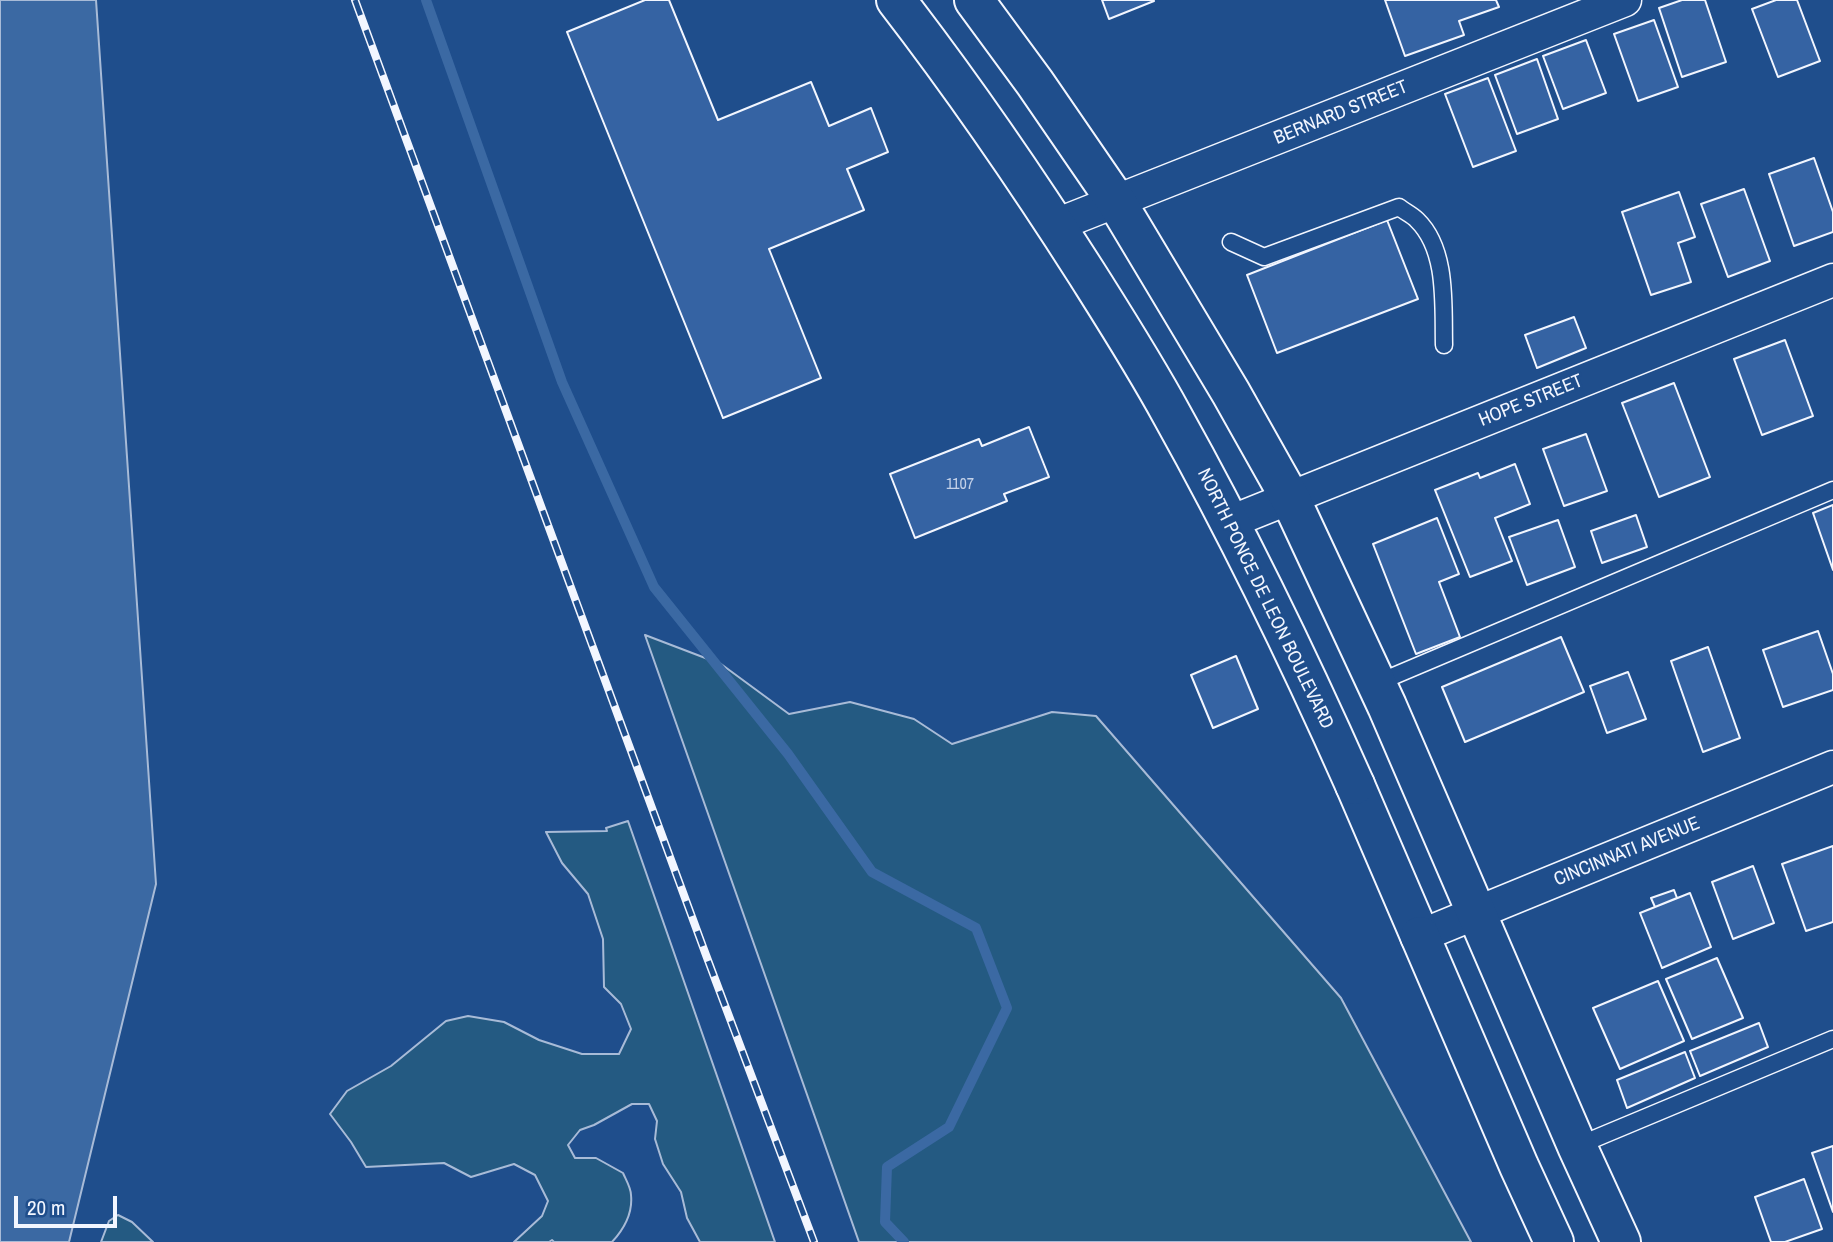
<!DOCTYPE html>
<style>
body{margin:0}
#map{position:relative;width:1833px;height:1242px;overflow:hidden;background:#1f4e8c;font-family:"Archivo Narrow",sans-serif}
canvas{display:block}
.scale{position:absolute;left:14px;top:1196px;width:103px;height:32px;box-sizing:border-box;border:4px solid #f2f6ff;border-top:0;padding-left:9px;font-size:21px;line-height:24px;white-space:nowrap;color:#f2f6ff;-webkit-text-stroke:5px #1f4e8c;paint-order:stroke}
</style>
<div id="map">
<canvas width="1833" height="1242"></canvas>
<div class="scale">20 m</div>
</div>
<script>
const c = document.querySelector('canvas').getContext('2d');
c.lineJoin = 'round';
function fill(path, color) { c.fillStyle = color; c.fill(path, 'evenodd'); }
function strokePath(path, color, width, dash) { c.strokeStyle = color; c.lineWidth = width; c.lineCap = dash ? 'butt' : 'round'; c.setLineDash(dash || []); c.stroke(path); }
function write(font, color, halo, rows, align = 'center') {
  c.font = font + ' "Archivo Narrow",sans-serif'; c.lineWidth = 5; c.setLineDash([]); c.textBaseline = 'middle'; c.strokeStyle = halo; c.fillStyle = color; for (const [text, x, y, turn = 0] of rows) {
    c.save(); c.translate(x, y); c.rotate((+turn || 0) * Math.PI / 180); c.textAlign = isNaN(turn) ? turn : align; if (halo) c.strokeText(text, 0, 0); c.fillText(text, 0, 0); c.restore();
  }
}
const green = new Path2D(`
 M645,635L721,664L789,714L850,702L914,719L952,744L1052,712L1096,716L1341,998L1471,1242H859Z
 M628,821L775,1242H700L687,1218L681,1192L663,1164L655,1139L657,1121L649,1104H632L594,1125L580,1130L568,1145L575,1158H596L623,1173C626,1180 631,1188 631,1195C633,1214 624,1229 612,1242H554L552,1240L549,1242H514L542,1216L548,1201L535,1175L514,1164L471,1177L444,1163L366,1167L351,1142L330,1114L347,1091L391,1066L446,1021L468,1016L504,1022L539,1040L582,1054H619L631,1029L621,1004L604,987L603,939L588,894L562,863L546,832L607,831L606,828Z
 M118,1215L132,1222L153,1242H101L109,1221Z`);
fill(green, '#245a82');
strokePath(green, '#a8bbd7', 2);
const water = new Path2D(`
 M0,0H96L156,884L69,1242H0Z`);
fill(water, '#3b69a3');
strokePath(water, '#a8bbd7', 2);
strokePath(new Path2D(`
 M426,0L562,382L654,587L788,754L872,872L976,928L1007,1008L949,1127L887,1167L885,1222L904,1242`), '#3b69a3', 10);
const building = new Path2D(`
 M645,0H669L718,120L811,82L829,126L871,108L888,152L847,169L864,210L769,249L821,378L723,418L567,32Z
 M1102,0H1153L1154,1L1109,19Z
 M1385,0H1496L1499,7L1459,21L1464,35L1405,56Z
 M1682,0H1705L1726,62L1682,77L1659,8Z
 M1776,0H1797L1820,61L1778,77L1752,9Z
 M1654,20L1678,87L1638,101L1614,34Z
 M1586,40L1606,93L1563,109L1543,56Z
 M1537,59L1558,119L1517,134L1495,75Z
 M1488,78L1516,151L1473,167L1445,94Z
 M1814,158L1833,212V232L1794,246L1769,174Z
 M1744,189L1770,261L1728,277L1701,204Z
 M1679,192L1695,237L1678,243L1691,282L1651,295L1622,212Z
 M1387,220L1418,299L1277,353L1247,275Z
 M1574,317L1586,348L1537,368L1525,335Z
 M1785,340L1813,416L1762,435L1734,359Z
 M1674,383L1710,477L1659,497L1622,403Z
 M1029,427L1049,477L1004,494L1007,501L915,538L890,474L979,439L982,446Z
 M1586,434L1607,491L1564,506L1543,449Z
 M1515,464L1530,504L1495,518L1512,561L1470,577L1435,490L1478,473L1480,478Z
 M1833,505V570L1813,513Z
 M1636,515L1647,547L1602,563L1591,531Z
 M1437,518L1459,574L1439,582L1460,637L1416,654L1373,544Z
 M1558,520L1575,567L1527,585L1509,537Z
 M1818,631L1833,674V690L1783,707L1763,650Z
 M1561,637L1584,692L1465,742L1442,687Z
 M1708,647L1740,738L1703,752L1671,661Z
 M1236,656L1258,709L1213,728L1191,675Z
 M1628,672L1646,719L1607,733L1590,686Z
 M1833,846V922L1806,931L1782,864Z
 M1753,866L1774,923L1733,939L1712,882Z
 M1674,890L1677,898L1655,907L1651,898Z
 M1690,893L1711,947L1662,968L1640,913Z
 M1717,958L1743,1018L1692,1039L1666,979Z
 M1658,981L1684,1041L1620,1069L1593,1008Z
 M1759,1023L1768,1047L1700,1076L1690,1051Z
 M1685,1052L1695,1078L1627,1108L1617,1080Z
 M1833,1146V1212L1812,1153Z
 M1804,1179L1822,1229L1785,1242H1771L1755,1197Z`);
fill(building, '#3563a3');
strokePath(building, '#f2f6ff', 2);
const lane = new Path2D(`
 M1231,242L1264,257L1399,207C1405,212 1412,215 1417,220C1448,250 1443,306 1444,345
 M1377,683L1833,490
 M1577,1146L1833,1039`);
const street = new Path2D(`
 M1056,225L1625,0
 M1230,522L1833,280
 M1420,936L1833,767`);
const primary = new Path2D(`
 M1355,785L1420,936`);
const highway = new Path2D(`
 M896,0C964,88 1027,180 1087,274C1116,320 1146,367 1172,415C1239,535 1299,659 1355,785
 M974,0L1035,83L1116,201L1231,393L1290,498L1387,706L1577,1146L1621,1242
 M1420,936L1519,1166L1554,1242`);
strokePath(lane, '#f2f6ff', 19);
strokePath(street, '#f2f6ff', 35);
strokePath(primary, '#f2f6ff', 42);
strokePath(highway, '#f2f6ff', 42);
strokePath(lane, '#1f4e8c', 16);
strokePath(street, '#1f4e8c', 32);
strokePath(primary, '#1f4e8c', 38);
strokePath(highway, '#1f4e8c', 38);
const rail = new Path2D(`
 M355,0L706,955L814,1242`);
strokePath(rail, '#f2f6ff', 8);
strokePath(rail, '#1f4e8c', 5, [16]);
write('16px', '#c3d1e8', null, [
 ["1107",960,485]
]);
write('19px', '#f2f6ff', '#1f4e8c', [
 ["BERNARD STREET",1341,113,-22],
 ["HOPE STREET",1531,401,-22],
 ["NORTH PONCE DE LEON BOULEVARD",1265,599,64],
 ["CINCINNATI AVENUE",1627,852,-22]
]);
</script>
